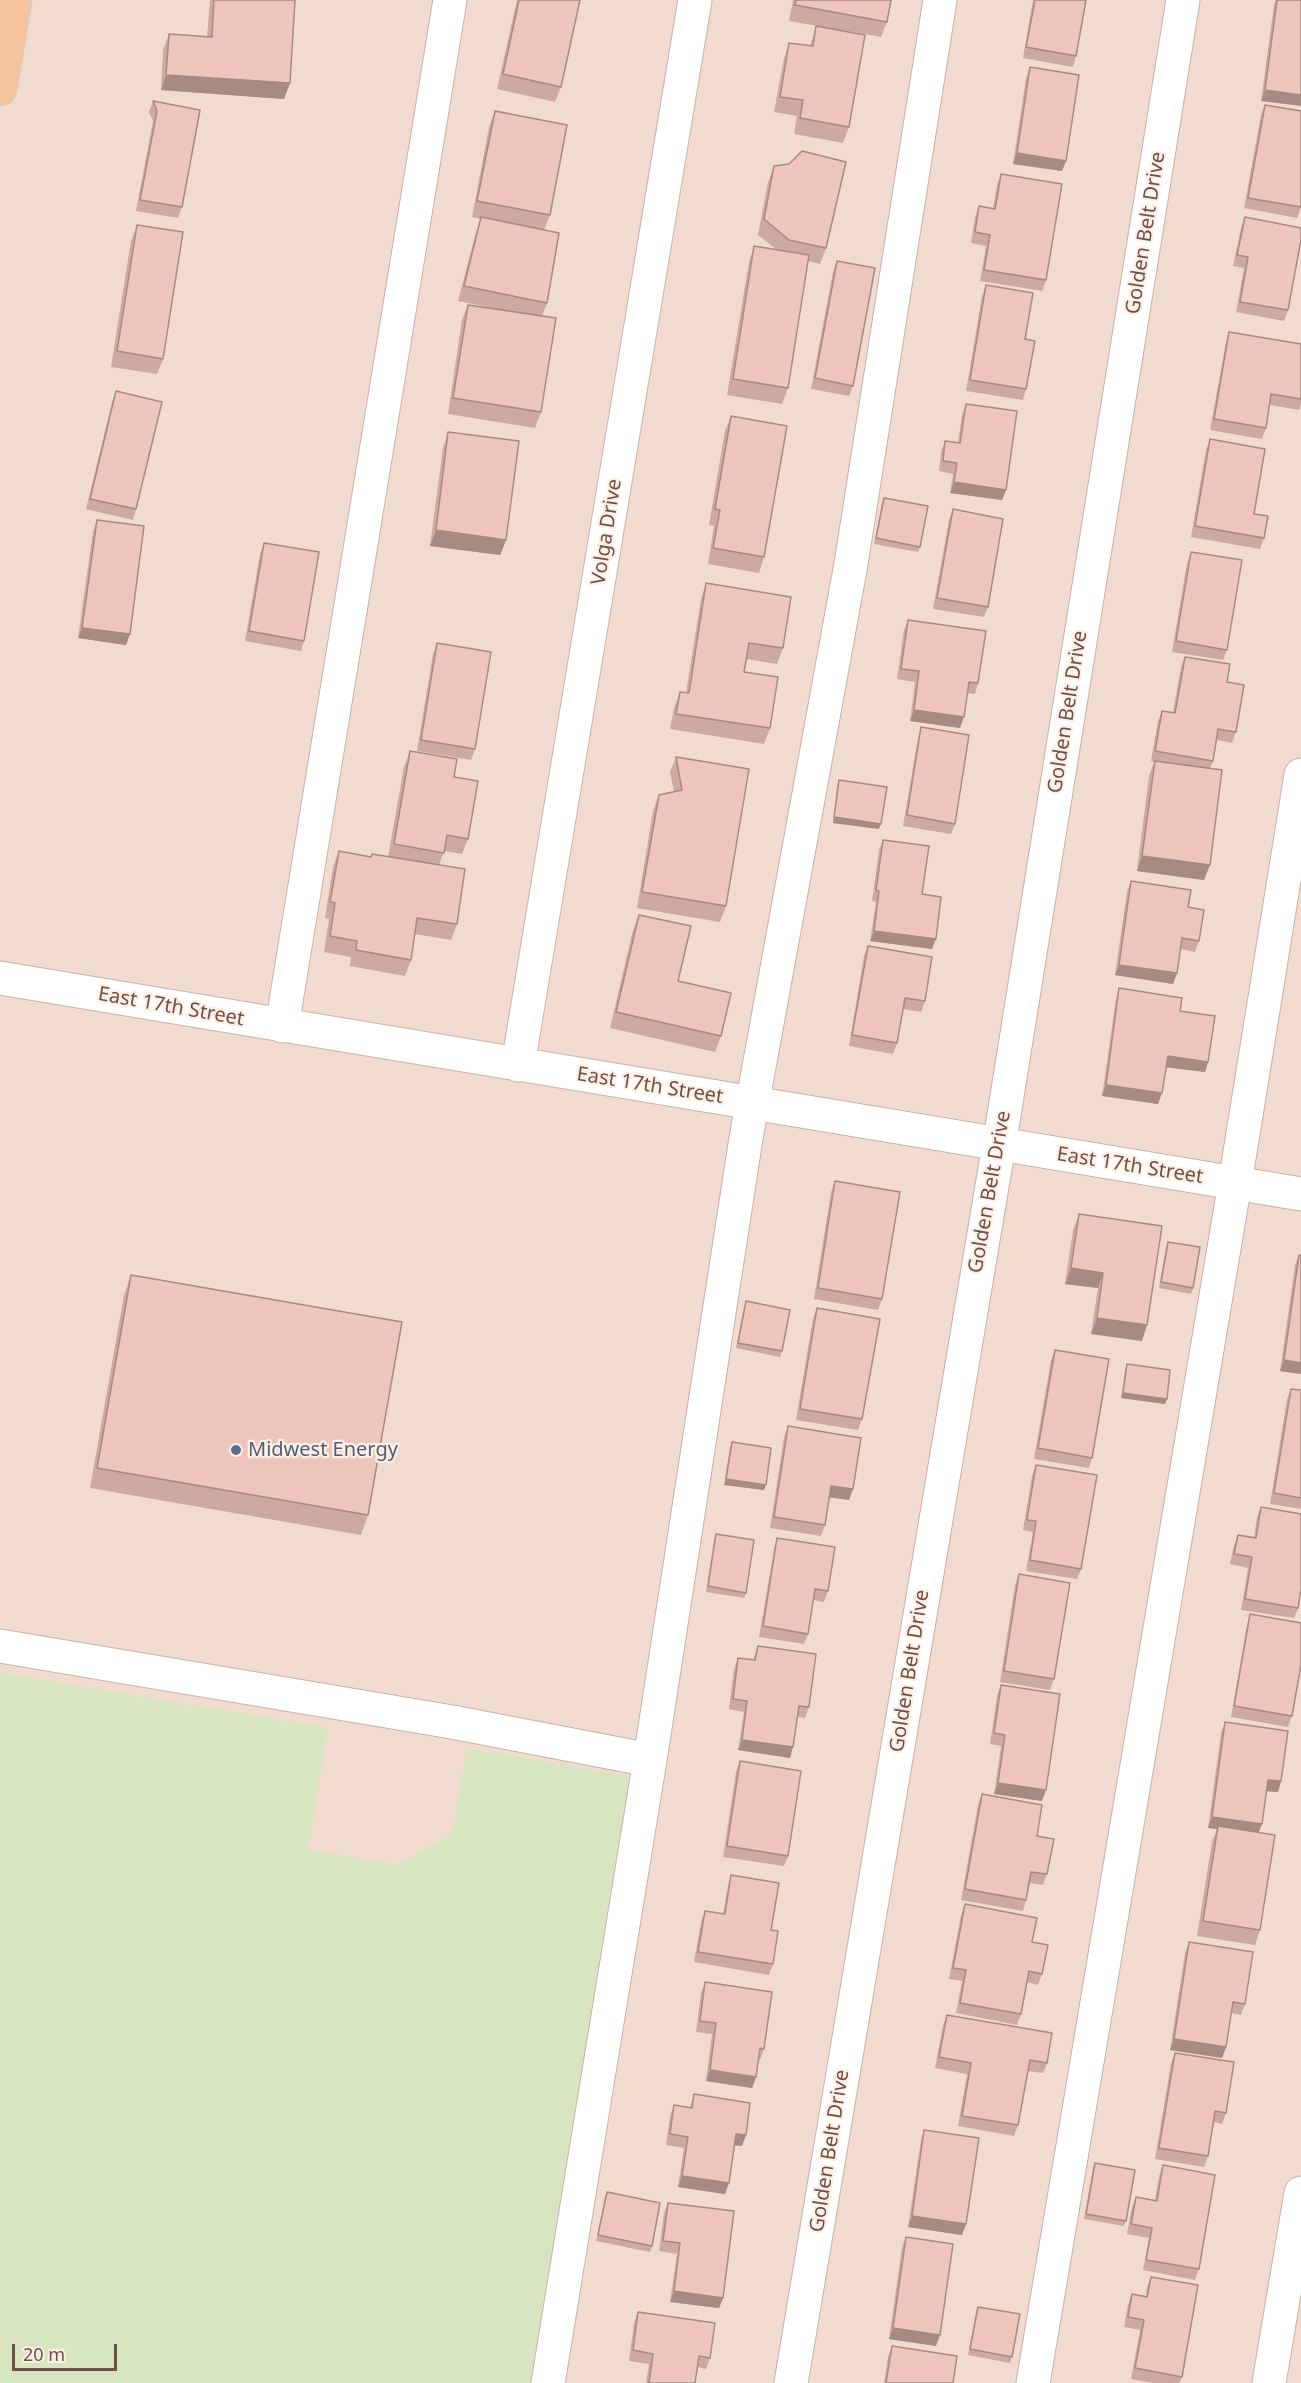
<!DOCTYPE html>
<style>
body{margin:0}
#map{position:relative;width:1301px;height:2383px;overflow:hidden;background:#faebe0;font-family:"Noto Sans",sans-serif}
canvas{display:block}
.scale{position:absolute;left:12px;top:2344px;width:105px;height:27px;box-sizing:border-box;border:3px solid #6f5049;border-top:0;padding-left:8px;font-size:18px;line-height:21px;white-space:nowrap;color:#6f5049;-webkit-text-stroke:4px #fef0e6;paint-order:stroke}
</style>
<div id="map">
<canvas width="1301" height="2383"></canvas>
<div class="scale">20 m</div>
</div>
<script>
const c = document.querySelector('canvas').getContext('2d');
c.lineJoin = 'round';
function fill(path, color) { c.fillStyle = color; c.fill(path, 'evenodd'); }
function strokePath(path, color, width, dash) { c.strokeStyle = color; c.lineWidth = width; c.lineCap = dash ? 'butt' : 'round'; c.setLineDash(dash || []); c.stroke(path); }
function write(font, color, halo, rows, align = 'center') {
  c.font = font + ' "Noto Sans",sans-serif'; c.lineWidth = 4.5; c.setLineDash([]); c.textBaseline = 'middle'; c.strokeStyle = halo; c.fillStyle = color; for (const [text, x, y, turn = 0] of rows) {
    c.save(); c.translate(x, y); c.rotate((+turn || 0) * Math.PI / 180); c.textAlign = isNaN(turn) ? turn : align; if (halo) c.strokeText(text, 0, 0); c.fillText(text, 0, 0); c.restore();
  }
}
fill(new Path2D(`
 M0,0H1301V2383H0Z`), '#f1dbcf');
fill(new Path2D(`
 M0,1673L328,1728L308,1850L398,1865L452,1834L467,1748L633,1777L530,2383H0Z`), '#d7e6c0');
const minor = new Path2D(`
 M0,978L1301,1194
 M282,1026L450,0
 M518,1065L695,0
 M0,1646L452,1722L650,1760
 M548,2383L650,1760L746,1138L851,564L940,0
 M791,2383L1004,1115L1183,0
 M1033,2383L1235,1183L1301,775
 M1269,2383L1301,2193`);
const major = new Path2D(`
 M0,89L15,0`);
strokePath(minor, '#c9b1a8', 35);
strokePath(major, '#d4cac8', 35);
strokePath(minor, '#fff', 33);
strokePath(major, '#f5c39c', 33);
fill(new Path2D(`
 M210,0H295L290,83L284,99L161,90L163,50L169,34L207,37Z
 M517,0H580L561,87L555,102L497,89Z
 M793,0H891L887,22L881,37L789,21Z
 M1033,0H1086L1076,56L1073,67L1023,58Z
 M1276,0H1301L1261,101L1274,5Z
 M816,26L849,127L843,143L794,134L797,116L774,112L784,58L789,43L810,46Z
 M1030,67L1066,161L1062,171L1013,164L1026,78Z
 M153,101L200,110L182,207L178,218L136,211L153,121L149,112Z
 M1265,105L1301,207L1297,218L1244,208L1261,115Z
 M495,111L550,215L544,230L547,303L542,316L541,412L535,428L448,414L462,320L468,305L492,308L458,301L476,232L481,219L472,217L489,127Z
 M774,166L826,248L820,264L808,261L788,388L782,404L727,395L749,262L754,246L776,249L758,235L768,182Z
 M1001,174L1046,280L1042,291L980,281L986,246L971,243L975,217L979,206L993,208L997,185Z
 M1245,217L1288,310L1284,321L1236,312L1244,268L1233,266L1241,228Z
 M137,225L163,359L157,374L111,367L131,241Z
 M837,261L853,386L849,396L811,389L833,272Z
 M986,285L1025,339L1026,389L1023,400L966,391L982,296Z
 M1229,332L1301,344V404L1299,410L1270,405L1266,428L1262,439L1210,430L1226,342Z
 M116,391L136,509L133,520L86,509L112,402Z
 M966,404L1006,490L1002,500L950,493L953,474L939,471L941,452L945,441L958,443L962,415Z
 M731,416L764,557L759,573L708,564L714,526L709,525L725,431Z
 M448,432L506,540L500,555L430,546L443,448Z
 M1210,439L1254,514L1264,538L1260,549L1191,537L1206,450Z
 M884,498L920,547L918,552L874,544L882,503Z
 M953,509L988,607L984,617L933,609L949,520Z
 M97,520L130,634L126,645L78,638L93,531Z
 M264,543L304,641L301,651L245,641L260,554Z
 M1191,552L1227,650L1223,660L1172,652L1187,563Z
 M706,583L783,648L777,664L746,659L744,672L770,728L764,744L670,729L674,708L680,692L686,693L701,599Z
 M908,620L978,683L975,694L967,693L960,728L910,721L915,682L897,679L904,630Z
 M437,643L475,749L471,760L417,751L433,654Z
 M1185,657L1227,682L1236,732L1232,743L1217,740L1213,761L1210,768L1204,880L1137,871L1149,776L1154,762L1151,761L1158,721L1162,711L1173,712L1181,667Z
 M921,727L955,824L951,834L903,826L918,738Z
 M410,751L454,777L468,839L462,854L444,851L439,865L457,924L451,940L415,934L411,960L405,976L350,966L351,957L324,952L329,919L325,918L333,867L339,851L371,857H388L404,767Z
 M676,757L726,906L720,922L637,908L653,811L659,795L674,792L670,772Z
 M839,780L879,829L833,823L837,786Z
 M883,840L922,894L932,949L870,941L876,902L872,901L879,850Z
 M1131,881L1188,907L1199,941L1195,952L1180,949L1177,973L1173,984L1115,975L1127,892Z
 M639,915L678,981L721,1036L715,1052L610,1028L633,930Z
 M868,946L925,1001L921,1012L903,1009L897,1043L893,1054L849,1046L864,956Z
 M1119,988L1180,1011L1208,1062L1205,1072L1166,1067L1158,1104L1102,1096L1116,999Z
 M835,1181L882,1299L878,1310L814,1299L831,1192Z
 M1079,1214L1142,1341L1091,1334L1098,1288L1065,1284L1073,1230Z
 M1168,1242L1193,1288L1191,1294L1159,1288L1166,1247Z
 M1299,1255H1301V1374L1280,1371L1295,1265Z
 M131,1275L368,1515L361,1535L90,1488L124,1295Z
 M746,1301L782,1351L780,1357L736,1348L744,1307Z
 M817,1308L862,1419L858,1430L796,1420L813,1318Z
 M1055,1350L1092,1458L1089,1468L1034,1459L1051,1360Z
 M1127,1364L1165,1404L1121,1398L1125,1370Z
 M1291,1389L1301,1390V1509L1270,1504L1287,1399Z
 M788,1426L849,1500L829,1497L825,1525L821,1536L770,1528L784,1437Z
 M732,1442L764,1490L724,1485L730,1447Z
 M1036,1465L1081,1569L1077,1579L1026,1571L1033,1532L1023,1530L1032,1476Z
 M1261,1507L1298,1608L1294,1618L1241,1610L1248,1568L1230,1564L1234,1545L1238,1535L1254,1538L1257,1517Z
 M716,1534L746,1593L744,1598L706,1592L714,1540Z
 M777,1538L828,1591L824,1602L813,1600L808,1634L804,1644L759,1637L774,1549Z
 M1019,1574L1054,1679L1050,1690L1000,1682L1015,1585Z
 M1250,1614L1292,1716L1288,1727L1231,1717L1247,1625Z
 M758,1646L809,1707L805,1718L798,1717L790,1758L738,1750L744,1712L729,1709L734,1669L738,1658L753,1660Z
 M1001,1685L1042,1801L994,1794L1001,1746L990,1744L997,1696Z
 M1225,1722L1281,1781L1278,1792L1266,1791L1259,1833L1260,1930L1255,1945L1197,1936L1212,1842L1217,1829L1208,1828L1221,1733Z
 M740,1761L788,1856L784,1866L723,1857L736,1772Z
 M982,1794L1037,1836L1047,1874L1043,1885L1030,1883L1026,1900L1023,1911L961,1900L978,1805Z
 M731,1875L771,1930L773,1964L769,1975L694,1962L701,1922L705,1911L723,1914L728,1885Z
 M965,1904L1032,1942L1042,1974L1038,1985L1027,1982L1021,2014L1017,2025L956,2013L962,1981L949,1979L961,1915Z
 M1189,1942L1245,2004L1241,2015L1231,2013L1226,2047L1222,2058L1170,2050L1185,1953Z
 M705,1982L764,2049L760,2060H758L756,2077L752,2088L706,2081L712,2034L696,2032L701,1993Z
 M947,2015L1047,2063L1043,2073L1028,2071L1018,2125L1014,2136L958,2126L967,2074L935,2068L943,2025Z
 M1175,2053L1226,2113L1222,2124L1214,2122L1208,2156L1204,2167L1155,2159L1171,2063Z
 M694,2094L742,2146L734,2145L725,2194L678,2187L684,2148L666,2145L670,2116L674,2105L690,2107Z
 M924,2130L966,2224L962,2235L908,2227L921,2140Z
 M1095,2163L1126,2221L1124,2226L1084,2219L1093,2168Z
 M1163,2165L1199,2269L1195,2280L1143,2270L1149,2238L1127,2234L1132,2207L1136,2197L1155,2200L1159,2176Z
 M607,2192L652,2246L650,2252L596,2241L605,2197Z
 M668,2203L723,2298L719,2308L670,2302L677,2254L659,2251L664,2213Z
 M906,2237L936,2346L889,2339L902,2247Z
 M1151,2277L1182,2377L1179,2383H1153L1131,2379L1140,2330L1124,2327L1128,2305L1132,2294L1146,2296L1147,2287Z
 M978,2307L1012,2357L1010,2363L968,2355L976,2312Z
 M638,2312L710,2358L706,2369L698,2367L695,2383H646L649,2364L629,2361L634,2323Z
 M892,2346L953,2383H884L888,2357Z`), '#cda9a0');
fill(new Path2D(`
 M166,75L290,83L284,99L161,90Z
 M1265,90L1301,95V106L1261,101Z
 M1017,153L1066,161L1062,171L1013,164Z
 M954,482L1006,490L1002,500L950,493Z
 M436,530L506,540L500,555L430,546Z
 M82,628L130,634L126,645L78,638Z
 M914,710L964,717L960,728L910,721Z
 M834,817L881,824L879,829L833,823Z
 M1142,856L1210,865L1204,880L1137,871Z
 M874,931L936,939L932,949L870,941Z
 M1119,965L1177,973L1173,984L1115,975Z
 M1168,1056L1208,1062L1205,1072L1164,1067Z
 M1106,1085L1162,1093L1158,1104L1102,1096Z
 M1071,1268L1103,1273L1098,1288L1065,1284Z
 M1097,1318L1147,1325L1142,1341L1091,1334Z
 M1284,1360L1301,1363V1374L1280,1371Z
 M1123,1393L1167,1399L1165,1404L1121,1398Z
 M726,1479L766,1485L764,1490L724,1485Z
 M831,1486L853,1489L849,1500L827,1497Z
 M742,1740L793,1747L790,1758L738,1750Z
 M1268,1780L1281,1781L1278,1792L1264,1791Z
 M998,1783L1046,1790L1042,1801L994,1794Z
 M1212,1817L1262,1824L1258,1834L1218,1826L1217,1829L1208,1828Z
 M1174,2039L1226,2047L1222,2058L1170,2050Z
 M710,2070L756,2077L752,2088L706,2081Z
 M736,2134L746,2135L742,2146L732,2145Z
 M682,2176L729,2183L725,2194L678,2187Z
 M912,2216L966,2224L962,2235L908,2227Z
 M674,2291L723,2298L719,2308L670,2302Z
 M893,2328L940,2335L936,2346L889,2339Z`), '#a78a82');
const building = new Path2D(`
 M214,0H295L290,83L166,75L169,34L212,37Z
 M519,0H580L561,87L503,74Z
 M796,0H891L887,22L795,5Z
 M1035,0H1086L1076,56L1026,47Z
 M1277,0H1301V95L1265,90Z
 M816,26L865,35L849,127L800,118L803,100L780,97L789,43L813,46Z
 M1030,67L1079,75L1066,161L1017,153Z
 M153,101L200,110L182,207L140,200L157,111Z
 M1265,105L1301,111V207L1248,198Z
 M495,111L567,125L550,215L477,201Z
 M802,151L846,162L826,248L789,240L764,219L774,166L789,164Z
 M1001,174L1062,184L1046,280L984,270L990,235L975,232L979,206L995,209Z
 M481,217L559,233L547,303L464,286Z
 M1245,217L1301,228V240L1288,310L1240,302L1248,257L1237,255Z
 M137,225L183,232L163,359L117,351Z
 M754,246L809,255L788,388L733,379Z
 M837,261L875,268L853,386L815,378Z
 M986,285L1033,293L1025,339L1035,341L1026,389L970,380Z
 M468,305L556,318L541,412L453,398Z
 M1229,332L1301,344V399L1271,394L1266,428L1214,419Z
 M116,391L162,402L136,509L90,499Z
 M966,404L1017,411L1006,490L954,482L957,463L943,461L945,441L960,443Z
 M731,416L787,426L764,557L713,548L720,510L715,509Z
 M448,432L519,441L506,540L436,530Z
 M1210,439L1265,449L1254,514L1268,516L1264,538L1195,526Z
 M884,498L928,506L920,547L876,538Z
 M953,509L1003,519L988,607L937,598Z
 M97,520L144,526L130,634L82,628Z
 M264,543L319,552L304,641L249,631Z
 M1191,552L1242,560L1227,650L1176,641Z
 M706,583L791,597L783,648L749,643L744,672L778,677L770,728L676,714L680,692L689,693Z
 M908,620L986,631L978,683L969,682L964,717L914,710L919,671L901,669Z
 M437,643L491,652L475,749L421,740Z
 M1185,657L1230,664L1227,682L1244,685L1236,732L1218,729L1213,761L1155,751L1162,711L1175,713Z
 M921,727L969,735L955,824L907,815Z
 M410,751L457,759L454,777L478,781L468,839L447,835L444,853L394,844Z
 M676,757L749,769L726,906L642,892L659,795L682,790Z
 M1155,761L1222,770L1210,865L1142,856Z
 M839,780L887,787L881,824L834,817Z
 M883,840L929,846L922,894L941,897L936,939L874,931L879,891L876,890Z
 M339,851L371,857L372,854L465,869L457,924L417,918L411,960L356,950L357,941L330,936L335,903L330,902Z
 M1131,881L1191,890L1188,907L1204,910L1199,941L1182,938L1177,973L1119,965Z
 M639,915L691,926L678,981L731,993L721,1036L616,1012Z
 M868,946L932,957L925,1001L905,998L897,1043L852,1035Z
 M1119,988L1182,998L1180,1011L1215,1016L1208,1062L1168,1056L1162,1093L1106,1085Z
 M835,1181L900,1192L882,1299L818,1288Z
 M1079,1214L1162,1226L1147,1325L1097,1318L1103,1273L1071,1268Z
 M1168,1242L1200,1247L1193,1288L1161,1282Z
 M1299,1255H1301V1363L1284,1360Z
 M131,1275L402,1322L368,1515L97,1468Z
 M746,1301L790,1310L782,1351L738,1343Z
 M817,1308L880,1319L862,1419L800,1409Z
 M1055,1350L1109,1359L1092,1458L1038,1448Z
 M1127,1364L1170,1370L1167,1399L1123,1393Z
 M1291,1389L1301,1390V1498L1274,1493Z
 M788,1426L861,1438L853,1489L831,1486L825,1525L774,1517Z
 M732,1442L771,1448L766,1485L726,1479Z
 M1036,1465L1097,1475L1081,1569L1030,1560L1036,1521L1027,1520Z
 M1261,1507L1301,1514V1589L1298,1608L1245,1599L1252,1557L1234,1554L1238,1535L1256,1538Z
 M716,1534L754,1540L746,1593L708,1586Z
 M777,1538L835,1547L828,1591L815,1589L808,1634L763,1626Z
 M1019,1574L1070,1583L1054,1679L1004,1671Z
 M1250,1614L1301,1623V1665L1292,1716L1234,1706Z
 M758,1646L816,1654L809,1707L799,1706L793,1747L742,1740L747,1701L733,1699L738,1658L755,1660Z
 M1001,1685L1060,1694L1046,1790L998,1783L1005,1735L994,1733Z
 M1225,1722L1288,1731L1281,1781L1268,1780L1262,1824L1212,1817Z
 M740,1761L801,1771L788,1856L727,1846Z
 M982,1794L1042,1805L1037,1836L1054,1839L1047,1874L1031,1872L1026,1900L965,1889Z
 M1218,1826L1275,1835L1260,1930L1203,1921Z
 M731,1875L779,1883L771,1930L778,1931L773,1964L698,1952L705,1911L725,1914Z
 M965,1904L1037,1918L1032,1942L1048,1945L1042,1974L1029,1971L1021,2014L960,2003L966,1970L953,1968Z
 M1189,1942L1253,1952L1245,2004L1233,2002L1226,2047L1174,2039Z
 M705,1982L772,1992L764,2049L760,2048L756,2077L710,2070L716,2023L700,2021Z
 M947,2015L1052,2033L1047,2063L1030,2060L1018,2125L962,2116L971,2063L939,2057Z
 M1175,2053L1234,2062L1226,2113L1215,2111L1208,2156L1159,2148Z
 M694,2094L750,2103L746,2135L736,2134L729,2183L682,2176L688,2137L670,2134L674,2105L692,2108Z
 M924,2130L979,2138L966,2224L912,2216Z
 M1095,2163L1135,2170L1126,2221L1086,2214Z
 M1163,2165L1215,2175L1199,2269L1146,2260L1152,2228L1131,2224L1136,2197L1157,2201Z
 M607,2192L660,2203L652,2246L598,2235Z
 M668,2203L734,2211L723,2298L674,2291L680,2243L663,2241Z
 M906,2237L953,2244L940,2335L893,2328Z
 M1151,2277L1198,2285L1182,2377L1135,2368L1144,2320L1128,2317L1132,2294L1147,2297Z
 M978,2307L1020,2314L1012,2357L970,2349Z
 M638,2312L715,2323L710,2358L699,2356L695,2383H649L653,2354L633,2350Z
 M892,2346L957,2356L953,2383H886Z`);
fill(building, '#eec5ba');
strokePath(building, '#a78a82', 1.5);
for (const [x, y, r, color] of [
 [236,1450,6,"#5c6f8a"]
]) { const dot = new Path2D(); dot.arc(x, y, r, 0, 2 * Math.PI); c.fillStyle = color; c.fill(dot); strokePath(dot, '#fef0e6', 2); }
write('20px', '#6f5049', '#fef0e6', [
 ["Golden Belt Drive",1146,233,-81],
 ["Volga Drive",607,532,-81],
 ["Golden Belt Drive",1068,712,-81],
 ["East 17th Street",171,1007,10],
 ["East 17th Street",650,1086,9],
 ["East 17th Street",1130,1166,9],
 ["Golden Belt Drive",990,1192,-80],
 ["Golden Belt Drive",910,1671,-81],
 ["Golden Belt Drive",830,2151,-81]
]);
write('20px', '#4e5e75', '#fef0e6', [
 ["Midwest Energy",248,1450]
], 'left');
</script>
